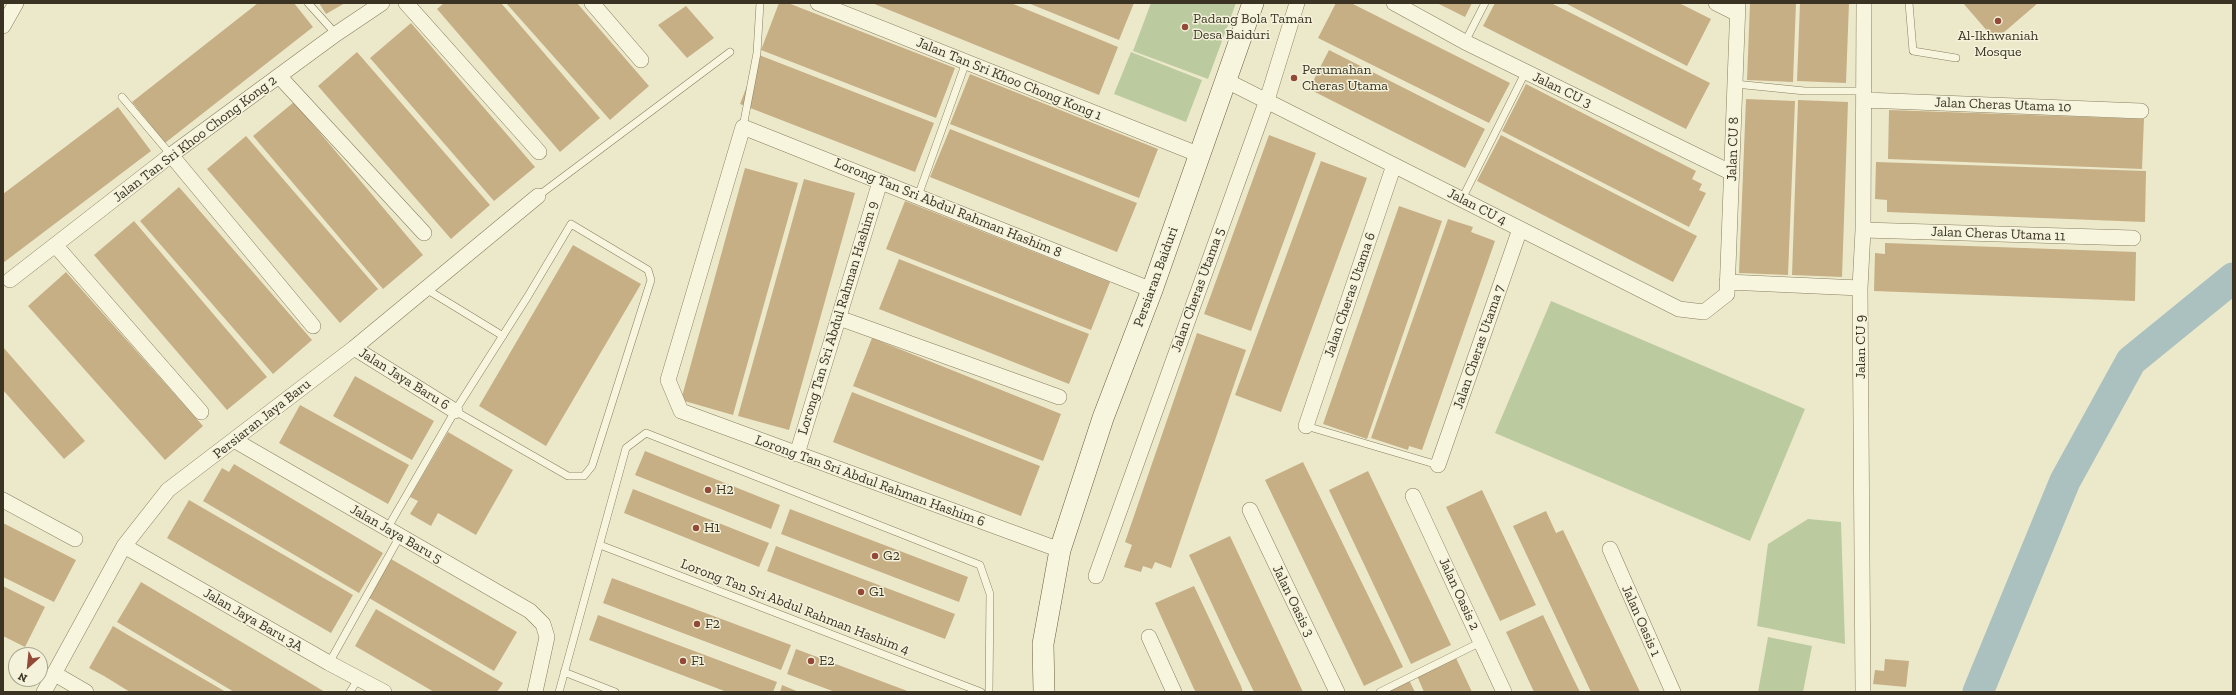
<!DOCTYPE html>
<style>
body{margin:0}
#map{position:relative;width:2236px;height:695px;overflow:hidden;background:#ece9cb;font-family:"Zilla Slab",serif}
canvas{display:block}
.frame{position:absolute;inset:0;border:4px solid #3a3323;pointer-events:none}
.north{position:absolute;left:8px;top:647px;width:40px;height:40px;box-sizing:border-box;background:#f4f2db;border:1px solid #aaa691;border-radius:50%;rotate:207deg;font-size:11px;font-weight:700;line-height:16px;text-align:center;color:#3a3323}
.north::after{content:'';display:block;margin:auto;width:14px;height:18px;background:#924935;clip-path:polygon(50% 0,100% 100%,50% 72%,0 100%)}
</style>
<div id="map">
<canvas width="2236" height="695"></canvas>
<div class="frame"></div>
<div class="north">N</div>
</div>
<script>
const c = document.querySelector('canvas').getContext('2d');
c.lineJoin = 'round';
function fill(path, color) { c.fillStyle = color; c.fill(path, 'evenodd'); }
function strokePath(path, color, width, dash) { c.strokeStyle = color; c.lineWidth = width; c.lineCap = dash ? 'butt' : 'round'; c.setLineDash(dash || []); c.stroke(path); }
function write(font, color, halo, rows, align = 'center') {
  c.font = font + ' "Zilla Slab",serif'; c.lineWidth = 3; c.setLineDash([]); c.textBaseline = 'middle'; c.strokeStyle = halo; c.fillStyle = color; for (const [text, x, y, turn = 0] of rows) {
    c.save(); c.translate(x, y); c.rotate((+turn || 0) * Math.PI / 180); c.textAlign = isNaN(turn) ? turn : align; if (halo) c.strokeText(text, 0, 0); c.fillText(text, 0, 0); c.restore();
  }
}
fill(new Path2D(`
 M1151,3H1236L1208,79L1133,51Z
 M1131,52L1202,80L1186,122L1114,94Z
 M1551,301L1805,409L1750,541L1495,433Z
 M1808,519L1841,522L1845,644L1757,626L1768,544Z
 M1768,637L1812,646L1803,692H1758Z`), '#bccaa0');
strokePath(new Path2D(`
 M1978,692L2065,481L2131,361L2233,278`), '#abc1c0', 31);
fill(new Path2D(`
 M258,3H294L313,27L165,143L132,102Z
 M319,3H345L326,14Z
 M444,3H501L600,118L560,152L437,9Z
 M506,3H577L649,86L610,120Z
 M779,3H788L955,68L936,118L761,50Z
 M872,3H1011L1118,47L1099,95Z
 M1028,3H1134L1119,40Z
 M1336,3H1351L1510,83L1489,123L1318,38Z
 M1437,3H1472L1465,17Z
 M1495,3H1551L1710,83L1686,129L1483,26Z
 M1565,3H1679L1711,19L1687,66Z
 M1750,3H1796L1793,82L1747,80Z
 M1800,3H1849L1846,83L1797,81Z
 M1963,3H2038L1995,40Z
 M686,6L714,38L687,58L658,25Z
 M411,23L535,167L494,201L370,58Z
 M1329,50L1485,129L1465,168L1309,89Z
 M357,52L490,205L451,239L318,86Z
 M759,55L934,123L915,172L740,104Z
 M970,74L1158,149L1139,198L950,124Z
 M1526,84L1696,171L1692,179L1702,184L1699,190L1706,193L1689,227L1502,131Z
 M1746,99L1795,101L1788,275L1739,273Z
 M1798,100L1848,102L1842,277L1792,275Z
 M294,102L423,255L383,289L253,136Z
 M118,107L151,151L3,263V194Z
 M1889,110L2144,119L2142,169L1888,159Z
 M950,129L1137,203L1117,252L930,177Z
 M1269,135L1316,153L1251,331L1204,314Z
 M1501,135L1697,236L1673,282L1477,181Z
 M246,136L378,289L340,323L207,169Z
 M1321,161L1367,178L1281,412L1235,395Z
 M1876,162L2146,171L2145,222L1887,212V200L1875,199Z
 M745,168L798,183L733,415L681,400Z
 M804,179L855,193L789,430L738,416Z
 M179,187L312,340L273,374L140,221Z
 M905,201L1110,282L1091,330L886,249Z
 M1399,206L1442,221L1367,439L1323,424Z
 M1448,219L1473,227L1471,232L1495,241L1422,450L1409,446L1408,450L1371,438Z
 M134,221L267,377L227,410L94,255Z
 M1885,243L2136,252L2135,301L1874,291L1875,253L1885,254Z
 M573,245L641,284L546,446L479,406Z
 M899,259L1089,334L1069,384L879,309Z
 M66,272L203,426L165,460L28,306Z
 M1197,333L1246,350L1171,568L1155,562L1152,569L1143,566L1141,572L1124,567L1132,545L1125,542Z
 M872,338L1061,414L1043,461L853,386Z
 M3,347L85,441L64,459L3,390Z
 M355,376L434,421L412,460L333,416Z
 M852,392L1040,466L1021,516L833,442Z
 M300,405L409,465L388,504L279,443Z
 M448,432L513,470L476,535L438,513L431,526L410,514L418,501L410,497Z
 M645,451L780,505L771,529L635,475Z
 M1303,462L1403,667L1364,686L1265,480Z
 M234,464L383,553L359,593L203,501L222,468L229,472Z
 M1368,471L1451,645L1411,664L1329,490Z
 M633,489L769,543L759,567L624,513Z
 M1482,490L1536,605L1500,621L1446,507Z
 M189,500L353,595L331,633L167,538Z
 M790,509L968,577L959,602L781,534Z
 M1546,511L1556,533L1563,530L1640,692H1591L1513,526Z
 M3,523L76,560L54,602L3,577Z
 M1230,536L1274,630L1303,692H1254L1233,649L1189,555Z
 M776,546L955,614L945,639L767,571Z
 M391,559L517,632L494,671L369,598Z
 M612,578L791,645L781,670L603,603Z
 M141,582L230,635L325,692H234L147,640L117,622Z
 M3,586L45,607L25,647L3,636Z
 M1194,586L1241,686L1243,692H1196L1194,689L1155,603Z
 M376,609L503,683L497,692H434L355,646Z
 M598,615L777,682L773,692H727L589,640Z
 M1543,615L1573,678L1580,692H1534L1506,632Z
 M113,626L128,635L226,692H130L104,676L89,668Z
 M796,649L910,692H835L787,674Z
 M1456,658L1472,692H1424L1417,676Z
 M1885,659L1909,661L1906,687L1873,684L1875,670L1884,671Z
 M1409,680L1415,692H1383Z
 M782,685L799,692H780Z`), '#c7af85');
const lane = new Path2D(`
 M308,3L336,34
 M1909,3L1913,51L1956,58
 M1465,42L1485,3
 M1735,84L1805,91H1865
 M122,97L171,155
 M743,127L757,53L760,3
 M538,196L730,52
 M918,196L966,62
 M1462,199L1526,71
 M571,224L648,270L651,280L592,466L584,476H568L455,411L528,296Z
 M426,289L503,336
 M1306,426L1438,465
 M387,529L455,411
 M600,545L981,692
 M329,663L400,536
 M564,672L615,692
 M350,692L358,679
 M559,692L626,448L646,433L980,565L990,594L989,692
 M1380,692L1481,642`);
const street = new Path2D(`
 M406,3L539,152
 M592,3L641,60
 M818,3L1200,155
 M1394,3L1465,42L1732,173
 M1716,3L1738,14
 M3,26L16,3
 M279,76L424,233
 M1227,81L1679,309L1704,312L1727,294L1738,3
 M1865,100L2141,111
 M171,155L313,326
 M1863,230L2133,238
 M56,246L201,412
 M10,280L171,155L336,34L382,3
 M1727,282L1860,288
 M839,318L1059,397
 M354,348L455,411
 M1306,426L1394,165
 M234,440L530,611L543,624L547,637L535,692
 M797,454L880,182
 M1438,465L1520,229
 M1413,496L1504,692
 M3,500L75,539
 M1250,510L1337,692
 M124,546L329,663L384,692
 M1610,549L1673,692
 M1060,550L681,411L668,380L743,127L1152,290
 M1096,576L1267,100L1297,3
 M1149,637L1174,692
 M55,674L86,692
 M44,692L124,546L168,490L354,348L538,196
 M1863,692L1860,288L1863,230L1864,3`);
const secondary = new Path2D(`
 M1044,692L1043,644L1060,550L1103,418L1152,290L1253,3`);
strokePath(lane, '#887e61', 8);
strokePath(street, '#887e61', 16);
strokePath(secondary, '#6a5f43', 22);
strokePath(lane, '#f7f5de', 7);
strokePath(street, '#f7f5de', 15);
strokePath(secondary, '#f7f5de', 21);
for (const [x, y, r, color] of [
 [1998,21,4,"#924935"],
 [1185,27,4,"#924935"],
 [1294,78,4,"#924935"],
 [708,490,4,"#924935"],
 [696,528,4,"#924935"],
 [875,556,4,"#924935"],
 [861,592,4,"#924935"],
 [697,624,4,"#924935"],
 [683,661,4,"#924935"],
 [811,661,4,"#924935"]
]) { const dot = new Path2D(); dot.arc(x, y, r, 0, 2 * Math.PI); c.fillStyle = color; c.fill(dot); strokePath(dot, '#f4f2db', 1.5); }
write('14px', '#3a3323', '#f4f2db', [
 ["Padang Bola Taman",1193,19],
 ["Desa Baiduri",1193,35],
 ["Al-Ikhwaniah",1998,36,"center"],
 ["Mosque",1998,52,"center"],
 ["Perumahan",1302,70],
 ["Cheras Utama",1302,86],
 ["H2",716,490],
 ["H1",704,528],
 ["G2",883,556],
 ["G1",869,592],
 ["F2",705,624],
 ["F1",691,661],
 ["E2",819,661]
], 'left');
write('14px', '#3a3323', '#f4f2db', [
 ["Jalan Tan Sri Khoo Chong Kong 1",1009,79,22],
 ["Jalan CU 3",1562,90,26],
 ["Jalan Cheras Utama 10",2003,105,2],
 ["Jalan Tan Sri Khoo Chong Kong 2",195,139,-37],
 ["Jalan CU 8",1733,149,-88],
 ["Jalan CU 4",1477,207,27],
 ["Lorong Tan Sri Abdul Rahman Hashim 8",948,208,22],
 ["Jalan Cheras Utama 11",1998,234,2],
 ["Persiaran Baiduri",1156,277,-70],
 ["Jalan Cheras Utama 5",1198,290,-70],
 ["Jalan Cheras Utama 6",1350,295,-71],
 ["Lorong Tan Sri Abdul Rahman Hashim 9",838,318,-73],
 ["Jalan Cheras Utama 7",1479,347,-71],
 ["Jalan CU 9",1861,347,-90],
 ["Jalan Jaya Baru 6",404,379,32],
 ["Persiaran Jaya Baru",262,419,-38],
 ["Lorong Tan Sri Abdul Rahman Hashim 6",870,481,20],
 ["Jalan Jaya Baru 5",396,534,30],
 ["Jalan Oasis 2",1459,594,65],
 ["Jalan Oasis 3",1293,601,64],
 ["Lorong Tan Sri Abdul Rahman Hashim 4",795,607,21],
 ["Jalan Jaya Baru 3A",253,620,30],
 ["Jalan Oasis 1",1641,621,66]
]);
</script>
